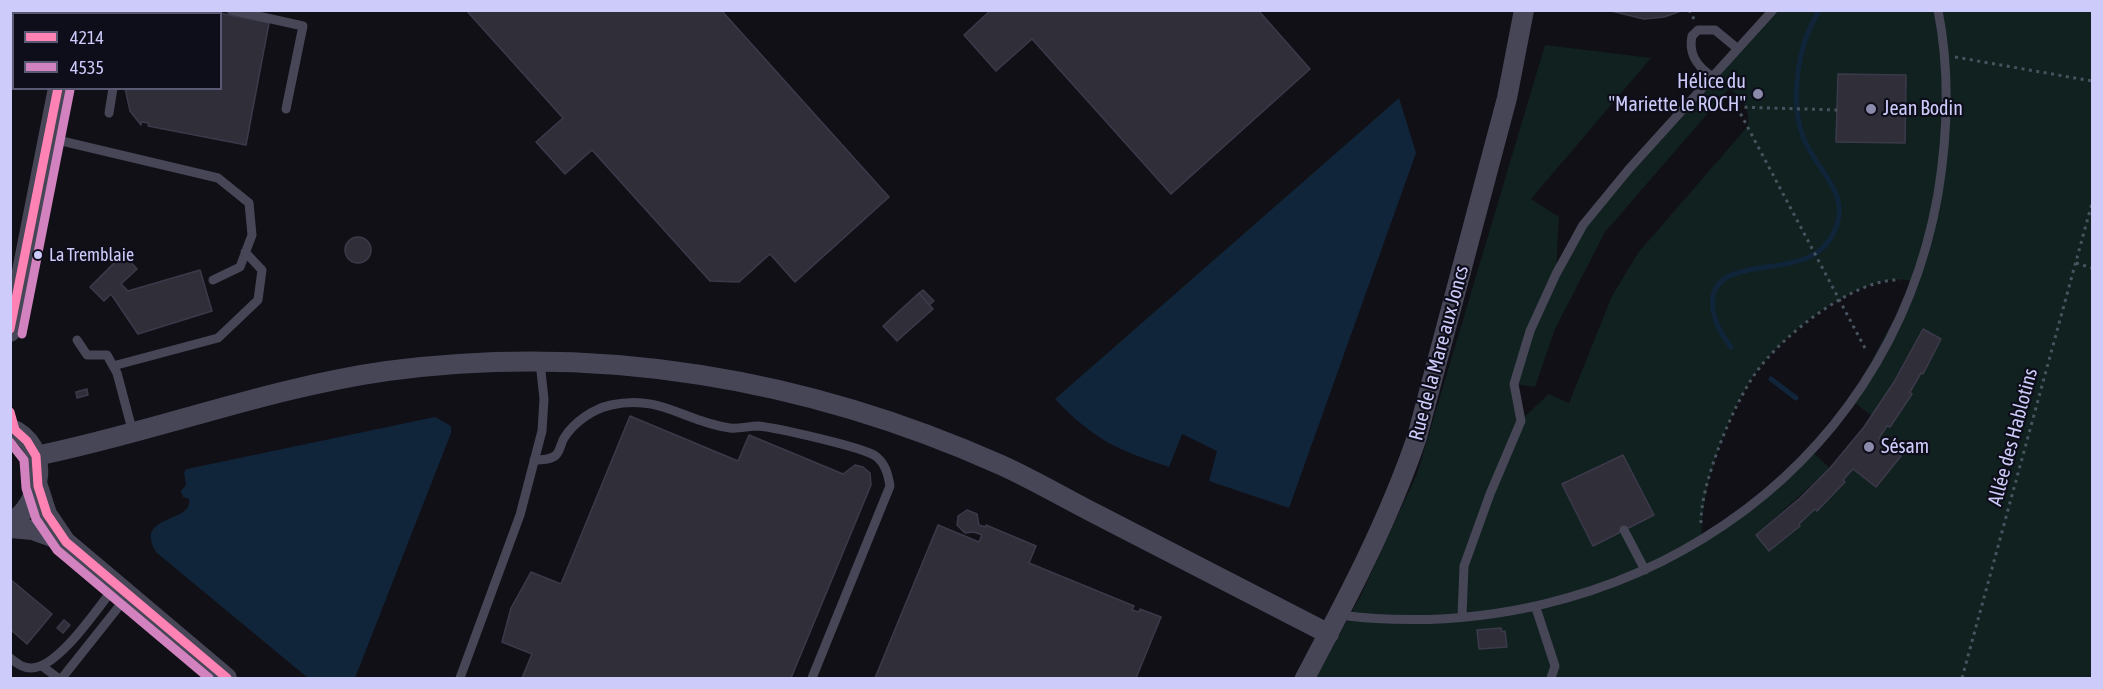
<!DOCTYPE html>
<meta charset="utf-8">
<style>
body{margin:0}
#map{position:relative;width:2103px;height:689px;overflow:hidden;background:#111017;font-family:"Asap Condensed",sans-serif}
canvas{display:block}
.frame{position:absolute;inset:0;border:12px solid #cdcbfa;pointer-events:none}
.legend{position:absolute;left:12px;top:12px;width:210px;height:78px;box-sizing:border-box;background:#0e0d1a;border:2px solid #5a5974;margin:0;padding:8px 10px;list-style:none;font-size:18px;color:#cdcbfa}
.legend li{display:flex;align-items:center;gap:12px;height:30px}
.legend b{width:30px;border:2px solid #5a5974}
</style>
<div id="map">
<canvas width="2103" height="689"></canvas>
<div class="frame"></div>
<ul class="legend">
<li><b style="height:8px;background:#ff82b4"></b>4214</li>
<li><b style="height:8px;background:#d282be"></b>4535</li>
</ul>
</div>
<script>
const c = document.querySelector('canvas').getContext('2d');
c.lineJoin = 'round';
function fill(path, color) { c.fillStyle = color; c.fill(path, 'evenodd'); }
function strokePath(path, color, width, dash) { c.strokeStyle = color; c.lineWidth = width; c.lineCap = dash ? 'butt' : 'round'; c.setLineDash(dash || []); c.stroke(path); }
function write(font, color, halo, rows, align = 'center') {
  c.font = font + ' "Asap Condensed",sans-serif'; c.lineWidth = 4.5; c.setLineDash([]); c.textBaseline = 'middle'; c.strokeStyle = halo; c.fillStyle = color; for (const [text, x, y, turn = 0] of rows) {
    c.save(); c.translate(x, y); c.rotate((+turn || 0) * Math.PI / 180); c.textAlign = isNaN(turn) ? turn : align; if (halo) c.strokeText(text, 0, 0); c.fillText(text, 0, 0); c.restore();
  }
}
fill(new Path2D(`
 M1773,11H2092V678H1316L1361,595L1417,474L1545,45L1651,58L1531,199L1559,217L1556,272L1583,225ZM1728,90C1744,93 1750,112 1748,126L1638,253L1612,296L1569,403L1549,394L1521,420L1514,384L1535,387L1555,329L1605,232ZM1897,279L1914,281L1851,400L1872,416L1904,365L1922,329L1941,339L1923,374L1921,373L1890,427L1887,426L1879,438L1901,456L1876,487L1853,469L1843,480L1845,483L1817,510L1815,509L1799,524L1800,526L1769,551L1756,535L1830,468L1811,451L1702,539C1699,490 1728,410 1757,371C1787,331 1847,284 1897,279Z`), '#102120');
fill(new Path2D(`
 M1399,98L1416,153L1289,508L1209,481L1217,451L1182,434L1169,467C1117,450 1093,439 1055,399Z
 M435,417L451,426V433L355,678H308L157,553C132,514 193,524 189,499L183,497L181,491L186,485L184,472L187,469Z`), '#11253a');
strokePath(new Path2D(`
 M1731,347C1713,324 1698,285 1737,273C1770,262 1816,271 1834,232C1854,192 1813,169 1802,134C1790,97 1798,42 1820,10
 M1771,379L1796,398`), '#11253a', 5);
const building = new Path2D(`
 M10,10H17L14,14L11,44Z
 M170,10H205L269,23L246,145L148,126L149,123L141,122V125L130,111L125,88H220V14H170Z
 M466,10H721L889,197L795,282L770,254L739,282L710,281L592,150L565,174L536,142L563,118Z
 M991,10H1258L1310,69L1171,194L1032,39L996,71L964,35Z
 M1607,10H1684L1664,17L1644,19Z
 M1838,74L1906,75L1905,143L1836,142Z
 M345 250a13 13 0 1 1 26 0a13 13 0 1 1-26 0Z
 M123,254L137,269L121,284L128,291L200,270L212,311L138,334L111,294L104,301L90,287Z
 M923,290L934,301L929,305L919,293Z
 M919,293L933,309L897,341L883,326Z
 M1923,329L1941,339L1923,374L1921,373L1910,392L1912,394L1890,427L1887,426L1879,438L1901,456L1876,487L1853,469L1843,480L1845,482L1817,511L1815,509L1799,524L1800,526L1769,551L1756,535L1800,498L1830,468L1864,427L1894,382Z
 M87,389L88,395L77,398L76,392Z
 M630,416L738,461L749,435L843,474L855,465L863,467L870,473L871,485L791,678H522L532,654L502,642L511,608L531,572L561,584Z
 M1623,455L1654,515L1593,546L1562,484Z
 M967,510L977,514L979,525L985,527L986,525L1036,546L1029,563L1134,606L1132,610L1139,612L1140,609L1161,617L1136,678H875L938,525L979,542L982,535L974,532L965,533L957,525L958,516Z
 M10,579L52,614L27,644L10,629Z
 M64,620L70,625L63,633L57,628Z
 M1501,628L1502,632L1505,631L1507,647L1479,649L1477,630Z`);
fill(building, '#2f2e39');
strokePath(building, '#3c3a4a', 1.5);
strokePath(new Path2D(`
 M1689,10L1694,19
 M1955,57L2092,81
 M1737,107L1867,352
 M1737,107L1837,110
 M1905,108L1933,109
 M2076,263L2092,268
 M1701,523C1700,485 1733,405 1755,374C1780,337 1854,278 1900,280
 M1962,678L2092,203`), '#47545e', 3, [3, 4.5]);
strokePath(new Path2D(`
 M97,10L113,14
 M231,10L303,26L286,109
 M158,14L159,10
 M1711,76C1697,66 1688,54 1692,36L1698,30H1715L1738,49
 M109,113L113,88
 M49,138L218,178L249,203L252,235L240,267L213,280
 M77,340L87,355H107L117,373L133,433
 M113,366L218,338L258,300L262,270L245,252
 M534,460C541,460 551,460 556,455C560,451 561,443 564,438C574,422 593,409 611,405C662,394 684,422 730,428C739,429 749,426 758,426C778,428 857,446 874,455C885,462 888,474 890,486L812,678
 M1624,530L1645,570
 M1536,608L1555,666L1551,678
 M1339,615C1619,650 1888,479 1938,194C1948,133 1950,71 1938,10
 M1462,616L1464,566L1490,494L1521,421L1514,384L1530,331L1556,274L1583,225L1629,169L1773,10
 M10,658C17,663 22,668 31,668C58,669 99,606 116,585
 M42,666L58,678
 M62,678L128,595
 M460,678L520,515L542,431L544,399L540,362`), '#464657', 9);
strokePath(new Path2D(`
 M73,14L74,10
 M10,332L58,88
 M10,428C52,445 43,503 10,523
 M36,456C154,432 267,388 387,371C599,343 806,378 1001,465C1032,479 1061,496 1092,512C1171,552 1250,593 1329,634
 M38,486L47,514L66,542L227,678
 M10,528L33,530L66,542
 M1305,678C1347,599 1388,522 1417,437L1507,98L1524,10`), '#464657', 20);
strokePath(new Path2D(`
 M10,329L58,88
 M10,412L15,430L27,441L36,456L38,486L47,514L66,542L227,678`), '#ff82b4', 9);
strokePath(new Path2D(`
 M22,334L70,90
 M10,442L24,460L26,488L36,519L57,550L209,678`), '#d282be', 9);
for (const [x, y, r, color] of [
 [1758,94,6,"#8b8aab"],
 [1871,109,6,"#8b8aab"],
 [38,255,5,"#cdcbfa"],
 [1869,447,6,"#8b8aab"]
]) { const dot = new Path2D(); dot.arc(x, y, r, 0, 2 * Math.PI); c.fillStyle = color; c.fill(dot); strokePath(dot, '#0e0d1a', 2); }
write('18px', '#cdcbfa', '#0e0d1a', [
 ["La Tremblaie",49,255]
], 'left');
write('20px', '#cdcbfa', '#0e0d1a', [
 ["Hélice du",1746,82,"right"],
 ["\"Mariette le ROCH\"",1746,105,"right"],
 ["Jean Bodin",1883,109],
 ["Sésam",1881,447]
], 'left');
write('20px', '#cdcbfa', '#0e0d1a', [
 ["Rue de la Mare aux Joncs",1439,353,-75],
 ["Allée des Hablotins",2013,437,-75]
]);
</script>
